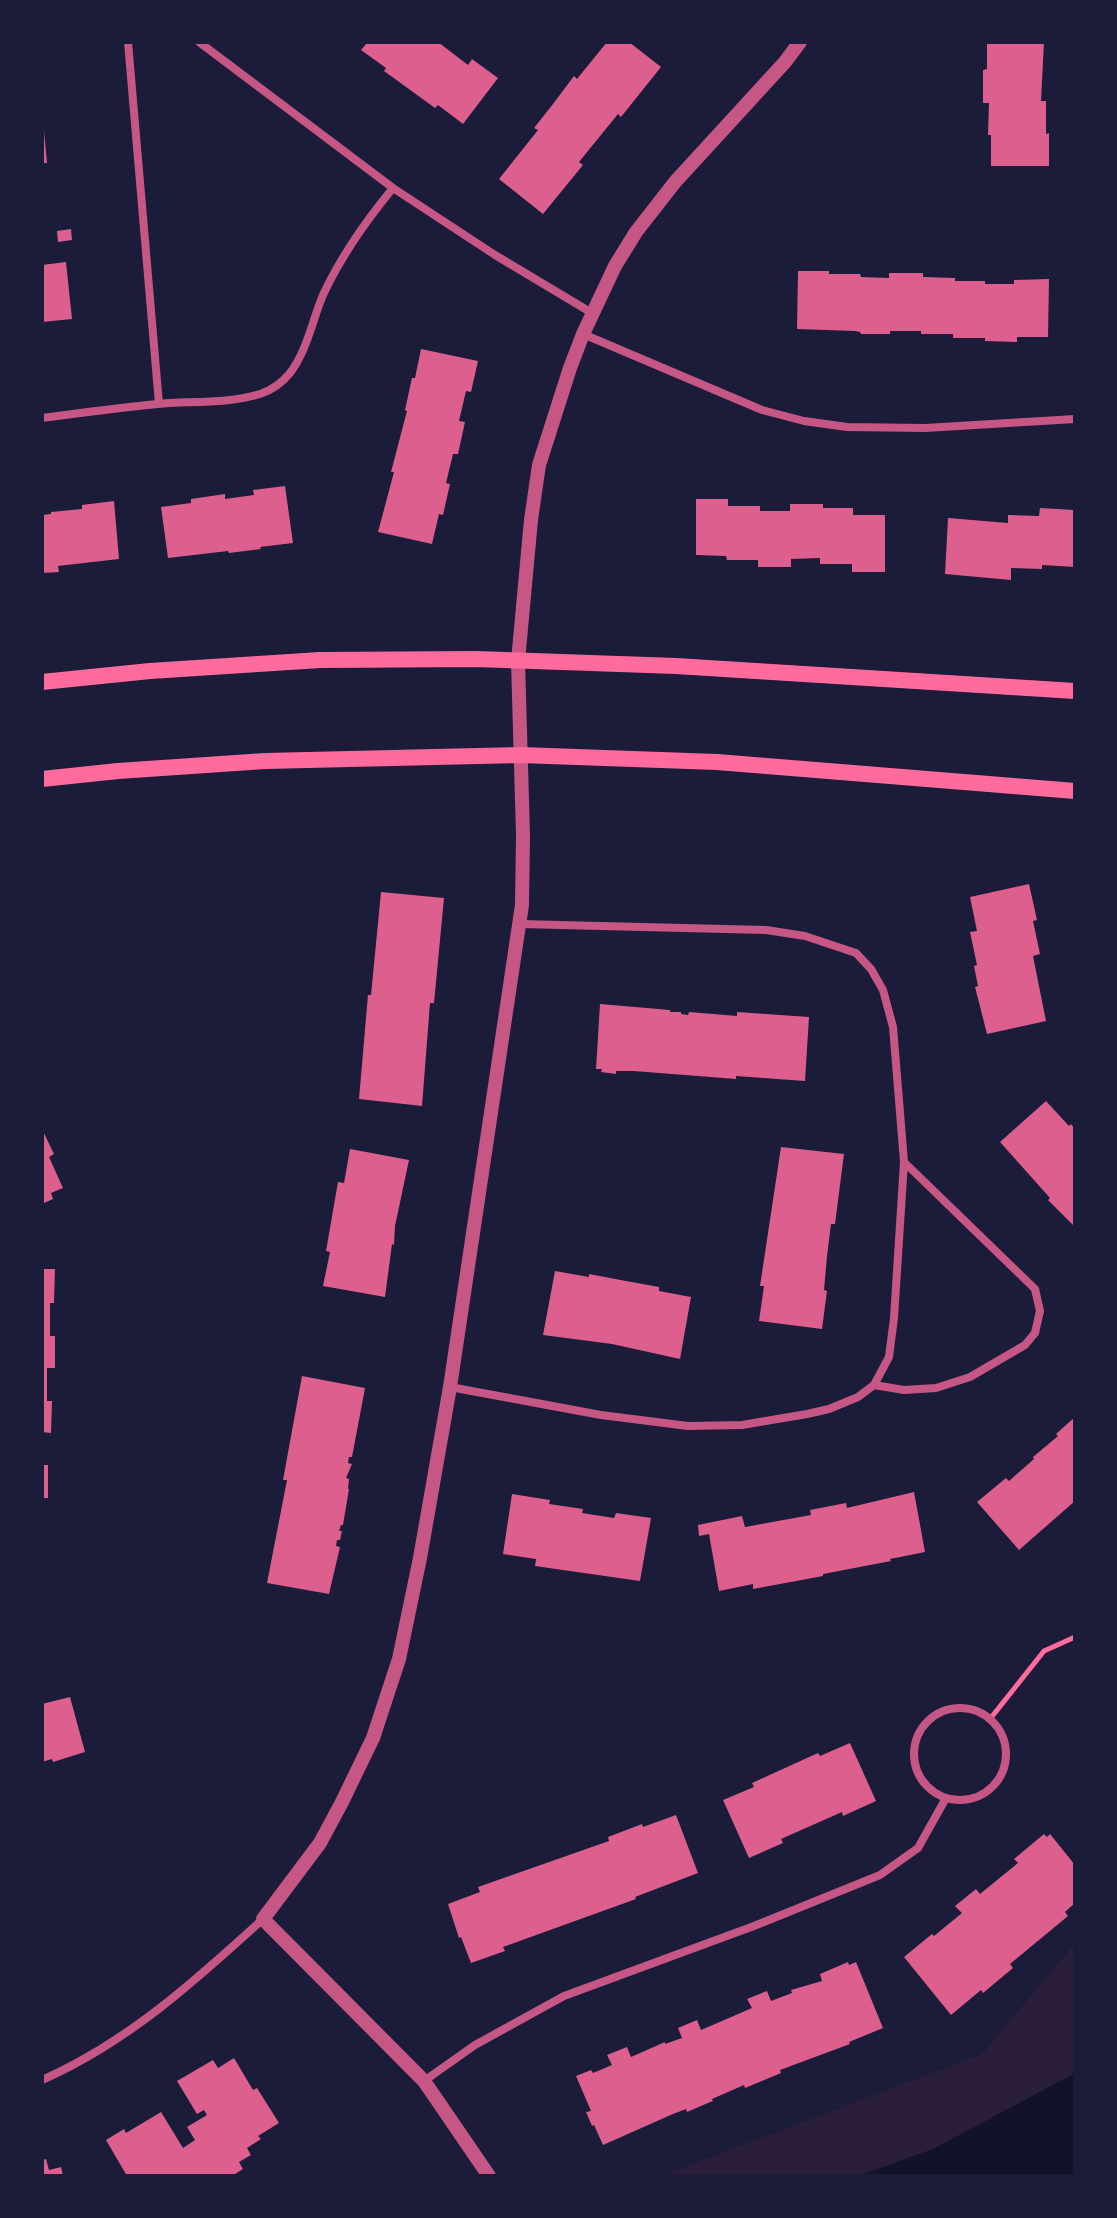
<!DOCTYPE html>
<style>
body{margin:0}
#map{position:relative;width:1117px;height:2218px;overflow:hidden;background:#1b1b3a;font-family:"Asap Condensed",sans-serif}
canvas{display:block}
.frame{position:absolute;inset:0;border:44px solid #1b1b3a;pointer-events:none}
</style>
<div id="map">
<canvas width="1117" height="2218"></canvas>
<div class="frame"></div>
</div>
<script>
const c = document.querySelector('canvas').getContext('2d');
c.lineJoin = 'round';
function fill(path, color) { c.fillStyle = color; c.fill(path, 'evenodd'); }
function strokePath(path, color, width, dash) { c.strokeStyle = color; c.lineWidth = width; c.lineCap = dash ? 'butt' : 'round'; c.setLineDash(dash || []); c.stroke(path); }
fill(new Path2D(`
 M1075,1943V2176H661L982,2054Z`), '#2a1e3b');
fill(new Path2D(`
 M1075,2073V2176H858L933,2149Z`), '#12122b');
fill(new Path2D(`
 M364,42H438L468,65L472,59L498,78L463,124L438,105L435,108L384,71L386,68L361,50L366,44Z
 M607,42H629L661,67L621,117L618,114L579,162L583,165L543,214L499,179L538,130L534,128L553,104L574,76L577,79Z
 M987,42H1044L1041,101H1046V134L1049,133V166H991V135H988L989,103H983V70L987,69Z
 M42,131H44L47,163H42Z
 M71,229L72,240L58,242L57,231Z
 M66,262L72,319L42,322V265Z
 M798,271H829V274H860L861,277L889,278V273H923V277L955,278V281H985V284H1014V280L1049,279L1048,337H1017V342L985,341V338H953V334H921V331H890V334H861L860,332L855,331L797,329Z
 M421,349L478,361L471,392L466,391L459,421L465,422L458,454H453L446,483L450,484L443,515L439,514L432,544L378,532L394,472H391L407,411L405,410L412,378H415Z
 M285,486L293,543L260,547L261,549L229,553L228,551L168,558L161,507L191,503V499L225,494V499L254,495L253,490Z
 M696,499H728V506H760V511H790V504H823V508H853V515H885V572H852V564H820V558L791,559V567H758V560H727L726,556L696,555Z
 M114,501L119,559L58,566L59,572L42,573V515L51,514V512L82,509V505Z
 M1040,508L1074,510L1075,567L1042,565V569L1011,568V580L945,574L948,518L1008,523V515L1039,516Z
 M1029,884L1037,920L1033,921L1040,954L1033,956L1046,1021L987,1034L975,987L978,986L974,966L977,965L970,932L977,931L970,897Z
 M381,892L444,898L434,1003H430L422,1106L359,1099L368,995H371Z
 M600,1004L670,1010V1012H681V1014L688,1015L689,1012L737,1016V1012L809,1017L805,1081L736,1076V1079L634,1071H616V1074L601,1072L602,1069H596Z
 M1046,1101L1069,1126L1071,1124L1075,1129V1227L1048,1200L1050,1198L1000,1142Z
 M42,1129L54,1154L49,1157L63,1188L51,1193L53,1199L42,1204Z
 M781,1147L844,1154L835,1224H831L827,1256L824,1290L827,1291L822,1329L759,1321L764,1286H760Z
 M350,1149L409,1160L395,1226L394,1245L392,1244L385,1297L323,1286L330,1252L326,1251L338,1182L344,1183Z
 M42,1269H55L54,1303H50V1336H55V1368H47V1401H52L51,1433L42,1432Z
 M555,1271L589,1277V1274L626,1281L659,1287V1291L691,1297L680,1359L612,1344L543,1335Z
 M302,1376L365,1388L352,1457H349L348,1463L352,1464L346,1478L349,1479L348,1489H349L343,1525H341L339,1531H342L340,1540H337L336,1546L340,1547L329,1594L267,1583L287,1480H283Z
 M1075,1417V1501L1019,1550L977,1502L1006,1478L1009,1481L1034,1459L1033,1457L1058,1436L1056,1434Z
 M42,1465H48V1498H42Z
 M914,1492L925,1552L890,1559L891,1561L823,1574V1576L753,1589V1584L719,1591L709,1534L699,1536L698,1525L742,1516L745,1527L811,1515L810,1510L846,1503L847,1508Z
 M512,1494L550,1500L549,1504L583,1509L582,1513L614,1518L616,1513L651,1518L640,1581L535,1566L536,1559L503,1554Z
 M70,1697L85,1752L53,1762L52,1759L42,1762V1704Z
 M850,1743L876,1801L843,1816L842,1812L781,1839L783,1843L749,1858L723,1800L754,1787L752,1783L818,1753L820,1756Z
 M676,1815L698,1873L635,1897L636,1899L503,1947L505,1951L471,1963L461,1937L459,1938L448,1904L480,1892L478,1887L609,1841L608,1837L642,1824L643,1827Z
 M1044,1834L1047,1837L1050,1834L1075,1865V1903L1065,1912L1068,1916L1010,1964L1013,1968L983,1993L981,1990L951,2015L904,1957L932,1934L934,1936L962,1913L955,1906L976,1889L980,1894L1018,1863L1014,1859Z
 M848,1962L849,1965L856,1962L883,2028L849,2042L850,2044L780,2070L781,2073L745,2088L744,2085L712,2099L713,2101L708,2103L687,2112L686,2109L673,2114L603,2145L594,2125L592,2126L586,2112L591,2111L576,2076L591,2070L593,2073L612,2065L607,2055L627,2047L631,2057L665,2042V2044L682,2038L678,2028L697,2020L701,2030L752,2008L747,1999L767,1991L771,2001L792,1993L791,1990L822,1981L820,1974Z
 M234,2058L253,2090L257,2088L279,2123L258,2136L261,2139L247,2148L251,2155L239,2162L243,2169L232,2176H127L106,2140L124,2129L126,2133L161,2112L183,2148L195,2140L187,2127L207,2115L204,2110L197,2114L177,2081L213,2060L218,2068Z
 M46,2159L49,2170L61,2167L63,2176H42V2160Z`), '#dd5f8e');
strokePath(new Path2D(`
 M990,1719L1044,1651L1075,1637`), '#ff6b9d', 5);
strokePath(new Path2D(`
 M128,42L159,404
 M199,42L393,188L495,255L592,313
 M583,334L762,410L804,421L847,427L925,428L1075,419
 M42,418C80,413 119,408 157,404C191,401 227,404 260,394C272,390 282,383 290,373C307,351 312,321 323,295C341,256 365,222 393,188
 M874,1385L904,1390L936,1388L970,1377L1025,1345L1035,1333L1040,1311L1035,1289L904,1162
 M450,1387L601,1415L688,1426L742,1425L807,1414L829,1409L858,1397L874,1385L889,1357L894,1318L904,1162L893,1027L883,990L871,969L856,953L805,936L766,930L519,924
 M914 1754a46 46 0 1 1 92 0a46 46 0 1 1-92 0Z
 M42,2080C128,2042 195,1981 263,1919
 M424,2081L475,2045L564,1996L754,1926L880,1875L918,1848L946,1798`), '#c65784', 8);
strokePath(new Path2D(`
 M489,2176L424,2081L263,1919L320,1843L342,1802L373,1738L399,1659L420,1558L450,1387L522,905L523,835L518,661L531,520L539,465L570,368L583,334L615,266L636,232L675,182L785,62L800,42`), '#c65784', 14);
strokePath(new Path2D(`
 M42,682L150,671L320,660L476,659L676,666L1075,691
 M42,779L118,771L265,761L521,755L717,762L1075,791`), '#ff6b9d', 16);
</script>
